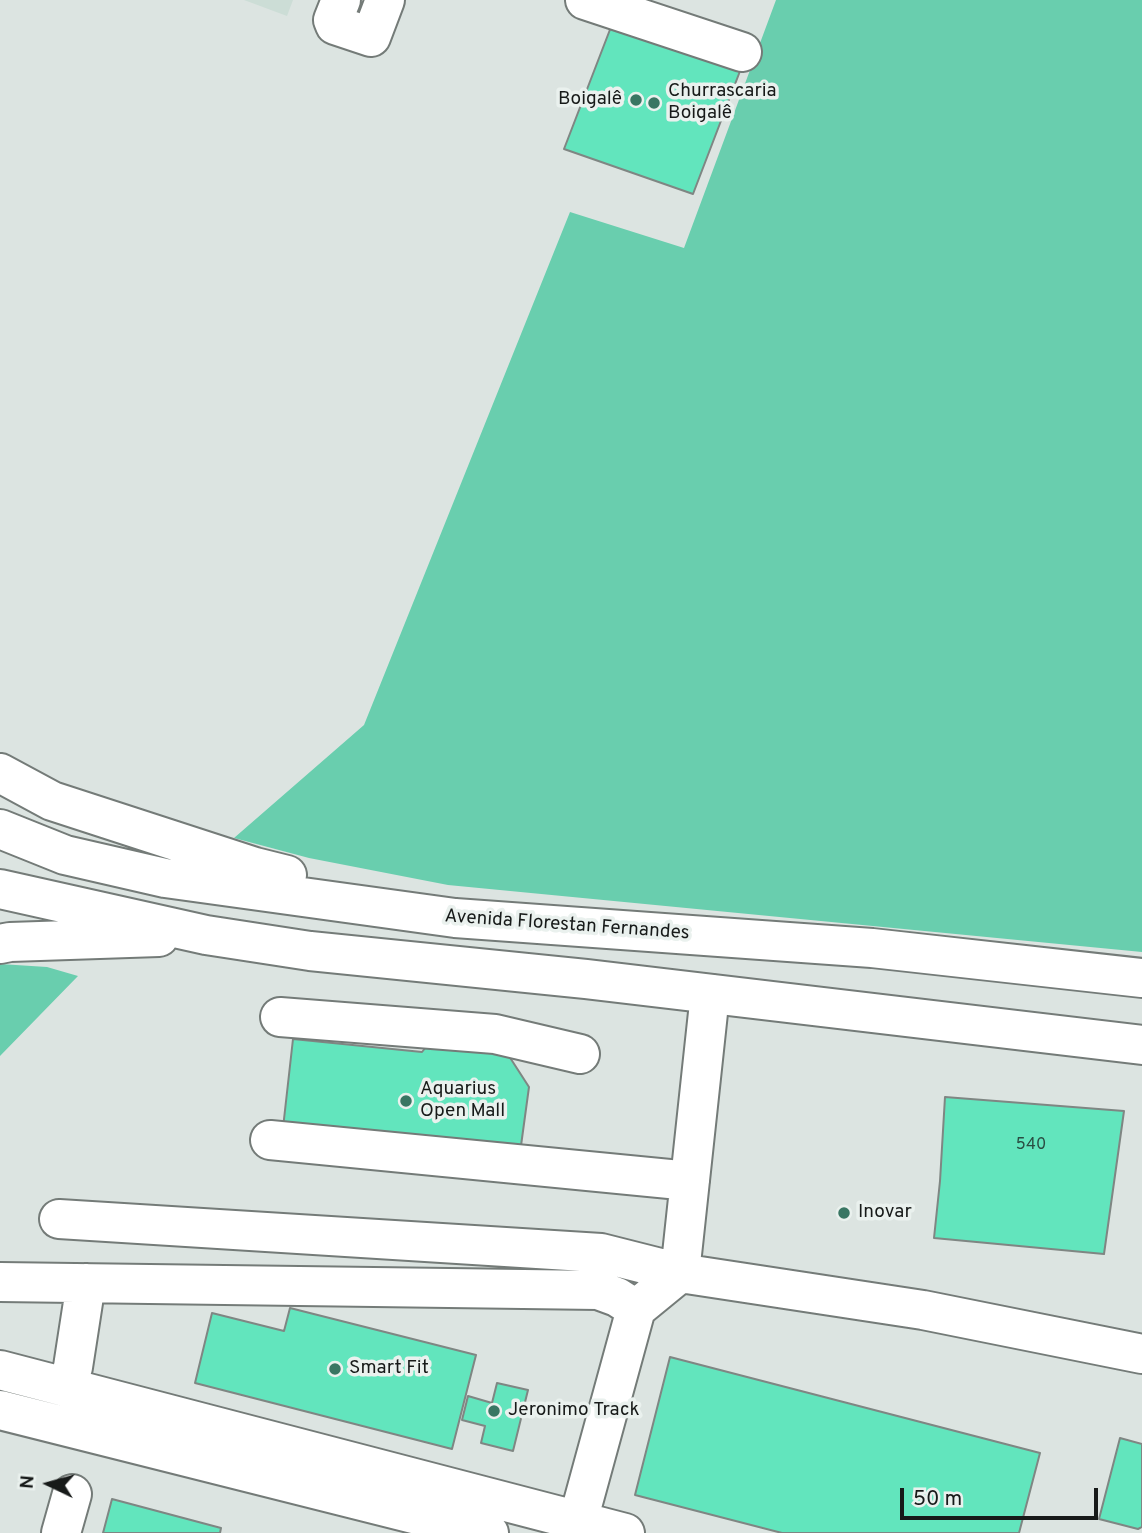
<!DOCTYPE html>
<meta charset="utf-8">
<style>
body{margin:0}
#map{position:relative;width:1142px;height:1533px;overflow:hidden;background:#dce4e1;font-family:Overpass,sans-serif}
canvas{display:block}
.north{position:absolute;left:14px;top:1449px;width:70px;height:70px;-webkit-text-stroke:5px #eaf1ee;paint-order:stroke;rotate:275deg;font-size:19px;font-weight:700;line-height:28px;text-align:center;color:#171a19}
.north::after{content:'';display:block;margin:auto;width:24px;height:32px;background:#171a19;clip-path:polygon(50% 0,100% 100%,50% 72%,0 100%)}
.scale{position:absolute;left:900px;top:1488px;width:198px;height:32px;box-sizing:border-box;border:4px solid #171a19;border-top:0;padding-left:9px;font-size:21px;line-height:24px;white-space:nowrap;color:#171a19;-webkit-text-stroke:5px #eaf1ee;paint-order:stroke}
</style>
<div id="map">
<canvas width="1142" height="1533"></canvas>
<div class="north">N</div>
<div class="scale">50 m</div>
</div>
<script>
const c = document.querySelector('canvas').getContext('2d');
c.lineJoin = 'round';
function fill(path, color) { c.fillStyle = color; c.fill(path, 'evenodd'); }
function strokePath(path, color, width, dash) { c.strokeStyle = color; c.lineWidth = width; c.lineCap = dash ? 'butt' : 'round'; c.setLineDash(dash || []); c.stroke(path); }
function write(font, color, halo, rows, align = 'center') {
  c.font = font + ' Overpass,sans-serif'; c.lineWidth = 7; c.setLineDash([]); c.textBaseline = 'middle'; c.strokeStyle = halo; c.fillStyle = color; for (const [text, x, y, turn = 0] of rows) {
    c.save(); c.translate(x, y); c.rotate((+turn || 0) * Math.PI / 180); c.textAlign = isNaN(turn) ? turn : align; if (halo) c.strokeText(text, 0, 0); c.fillText(text, 0, 0); c.restore();
  }
}
fill(new Path2D(`
 M244,0H293L287,16Z`), '#ccddd6');
fill(new Path2D(`
 M776,0H1142V952L448,885L309,858L234,838L364,725L570,212L684,248Z
 M0,964L47,967L78,976L0,1056Z`), '#69ceae');
const building = new Path2D(`
 M616,14L745,58L693,194L564,149Z
 M437,1033L498,1039L529,1087L520,1153L283,1128L293,1039L422,1052Z
 M945,1097L1124,1111L1104,1254L934,1238L940,1181Z
 M290,1308L476,1355L452,1449L195,1383L212,1313L284,1331Z
 M670,1357L1040,1453L1019,1533H782L635,1495Z
 M497,1383L528,1390L513,1451L481,1443L485,1426L462,1420L468,1396L492,1403Z
 M1120,1438L1142,1444V1527L1138,1529L1099,1519Z
 M112,1499L221,1528L220,1533H103Z`);
fill(building, '#62e5bd');
strokePath(building, '#7f8683', 2);
const minor = new Path2D(`
 M341,0L333,20L335,25L371,37L385,0
 M585,0L742,52
 M280,1017L495,1034L580,1054
 M270,1140L690,1181
 M59,1219L601,1253L680,1273L923,1310L1142,1354
 M0,1282L598,1290L617,1297L636,1309
 M0,1370L625,1533
 M67,1387L73,1367L86,1283
 M0,1410L489,1533
 M578,1521L636,1309L680,1273L710,994
 M61,1533L72,1494`);
const highway = new Path2D(`
 M0,773L52,801L255,867L287,875
 M0,829L65,855L165,878L455,918L872,948L1142,978
 M0,889L206,935L310,951L586,979L1142,1045
 M0,944L10,942L159,937`);
strokePath(minor, '#747b78', 42);
strokePath(highway, '#747b78', 42);
strokePath(minor, '#fff', 38);
strokePath(highway, '#fff', 38);
for (const [x, y, r, color] of [
 [636,100,7,"#397663"],
 [654,103,7,"#397663"],
 [406,1101,7,"#397663"],
 [844,1213,7,"#397663"],
 [335,1369,7,"#397663"],
 [494,1411,7,"#397663"]
]) { const dot = new Path2D(); dot.arc(x, y, r, 0, 2 * Math.PI); c.fillStyle = color; c.fill(dot); strokePath(dot, '#eaf1ee', 2.5); }
write('16px', '#2a4d42', null, [
 ["540",1031,1146]
]);
write('19px', '#171a19', '#eaf1ee', [
 ["Churrascaria",668,92],
 ["Boigalê",668,114],
 ["Boigalê",622,100,"right"],
 ["Aquarius",420,1090],
 ["Open Mall",420,1112],
 ["Inovar",858,1213],
 ["Smart Fit",349,1369],
 ["Jeronimo Track",508,1411]
], 'left');
write('19px', '#171a19', '#eaf1ee', [
 ["Avenida Florestan Fernandes",567,926,4]
]);
</script>
